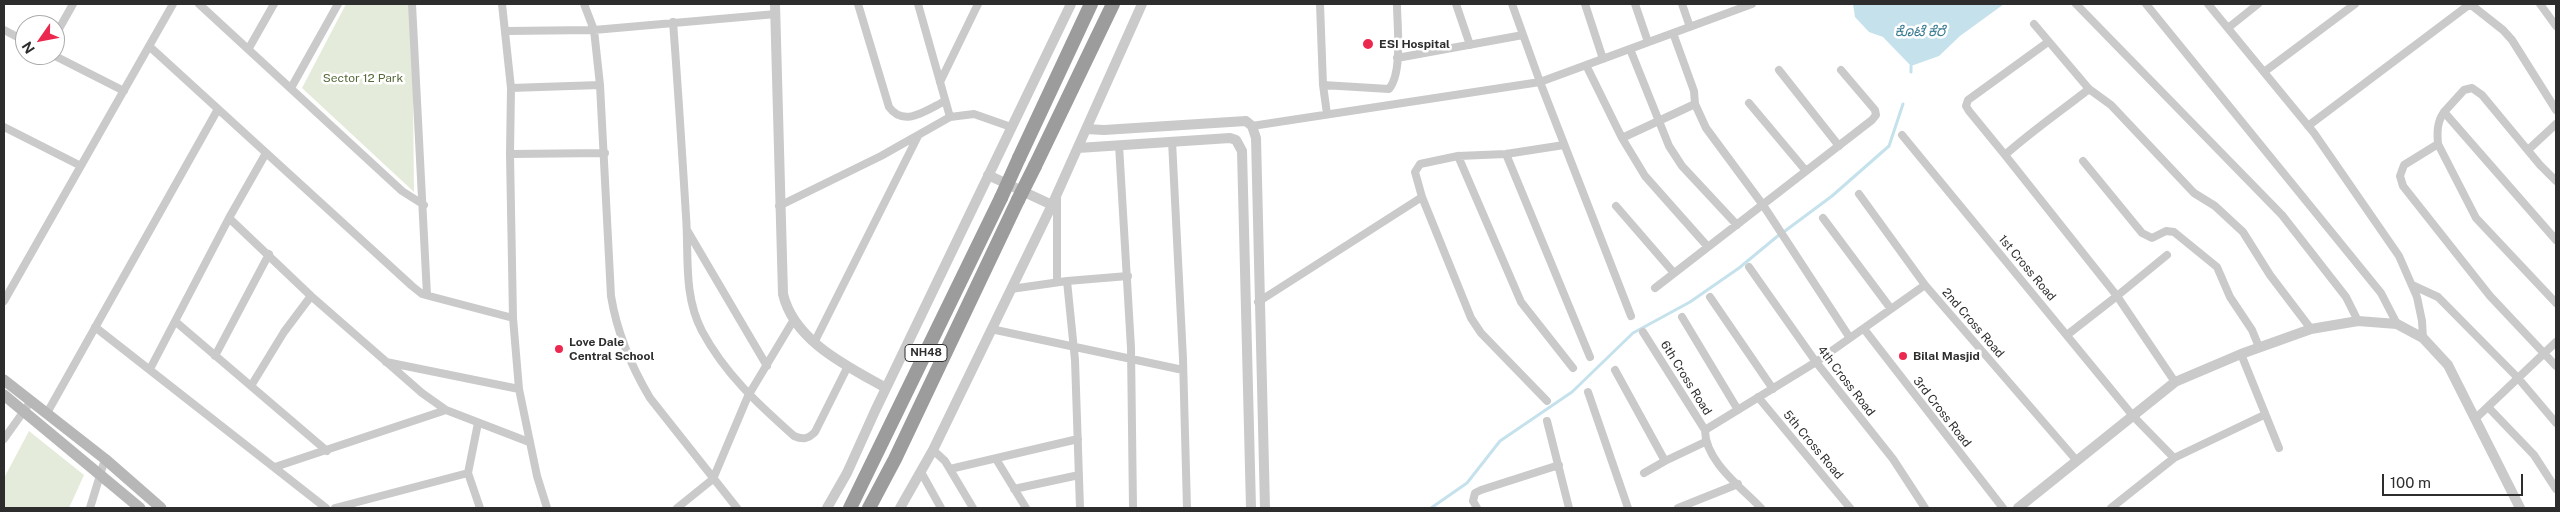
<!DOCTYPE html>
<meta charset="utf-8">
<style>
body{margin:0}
#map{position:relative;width:2560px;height:512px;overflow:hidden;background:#fff;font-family:"Public Sans",sans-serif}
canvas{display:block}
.frame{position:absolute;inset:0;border:5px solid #2d2d2d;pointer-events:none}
.north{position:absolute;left:15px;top:15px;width:50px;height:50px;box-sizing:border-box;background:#fff;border:1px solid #ababab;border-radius:50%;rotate:237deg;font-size:14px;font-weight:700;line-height:20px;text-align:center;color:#2d2d2d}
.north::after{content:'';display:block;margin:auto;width:18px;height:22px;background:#eb294f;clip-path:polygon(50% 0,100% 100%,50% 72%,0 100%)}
.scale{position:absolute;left:2382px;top:474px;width:141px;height:22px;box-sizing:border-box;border:2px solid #2d2d2d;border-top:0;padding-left:6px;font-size:15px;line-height:18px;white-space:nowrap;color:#2d2d2d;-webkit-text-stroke:4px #fff;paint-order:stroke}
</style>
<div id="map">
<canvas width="2560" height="512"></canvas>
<div class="frame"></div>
<div class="north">N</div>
<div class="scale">100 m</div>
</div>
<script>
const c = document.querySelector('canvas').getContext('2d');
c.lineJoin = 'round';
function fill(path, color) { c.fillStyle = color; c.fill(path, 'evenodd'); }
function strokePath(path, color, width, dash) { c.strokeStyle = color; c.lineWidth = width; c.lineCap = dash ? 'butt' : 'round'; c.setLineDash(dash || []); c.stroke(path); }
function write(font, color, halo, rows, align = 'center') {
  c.font = font + ' "Public Sans","Noto Sans Kannada",sans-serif'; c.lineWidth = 5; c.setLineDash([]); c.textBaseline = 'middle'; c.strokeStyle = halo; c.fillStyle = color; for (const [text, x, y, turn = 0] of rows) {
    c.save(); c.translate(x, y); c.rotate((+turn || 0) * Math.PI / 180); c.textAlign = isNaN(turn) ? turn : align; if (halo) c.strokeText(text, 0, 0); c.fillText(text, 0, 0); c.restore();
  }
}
fill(new Path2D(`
 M346,4H412L414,192L302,88Z
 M29,431L84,475L69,508H4V478Z`), '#e5ebda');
fill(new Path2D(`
 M1853,4H2004L1960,36L1939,56L1911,66L1883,37L1869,32L1855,17Z`), '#c5e2ec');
strokePath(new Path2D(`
 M1911,66V72
 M1785,231L1832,196L1889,146L1903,104
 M1431,508L1467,483L1500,441L1572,392L1633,333L1690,302L1739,268L1779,235`), '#c5e2ec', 3);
strokePath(new Path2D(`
 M199,4L402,191L424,205
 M412,4L427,295
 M502,4L511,88L510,154L513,318L519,389L537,476L547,508
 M584,4L594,30L600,85L611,296C617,333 631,366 650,398L737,508
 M858,4L889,107C904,128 927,110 945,101
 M918,4L950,117
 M1320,4L1323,85L1327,114
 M1456,4L1470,45
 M1512,4L1540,82L1631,316
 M1585,4L1603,59
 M1635,4L1648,42
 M1682,4L1690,27
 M2076,4L2282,215L2346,297L2358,321
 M2146,4L2381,293L2397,324
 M2208,4L2314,133L2399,256L2417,297L2422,321L2423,338
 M2470,4L2503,30L2512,40L2556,110
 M2540,4L2556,26
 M673,22C678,87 682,151 686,216C689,255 683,295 702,331C725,374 758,404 794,436C803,440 808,439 815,432L848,366
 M2034,24L2089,89L2111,105L2194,193L2215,206L2243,232L2270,275L2311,329
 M2228,28L2258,4
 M4,30L25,41
 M506,31L594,30L776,14
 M1673,33L1694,91L1695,104L1706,128L1763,205L1850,338
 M55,36L73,4
 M149,46L412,286L422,294L433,297L513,318
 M249,48L274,4
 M1630,49L1669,146L1682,166L1737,225
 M53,55L124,91
 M1397,58L1523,35
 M1586,65L1622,138L1645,176L1708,247
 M1779,70L1839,146
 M2264,72L2355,4
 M940,82L978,4
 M1323,85L1389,89C1403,72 1397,26 1397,4
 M291,88L338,4
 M511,88L600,85
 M2089,89C2061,111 2032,131 2005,155L2117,296L2167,255
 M1749,103L1806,171
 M2444,112C2437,122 2437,132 2438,144L2476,218L2556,303
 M1252,126L1540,82L1752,4
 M2308,126L2470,4
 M4,127L81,166
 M1902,135L2133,416L2174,458
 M1622,138L1695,104
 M1172,141L1183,359L1187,508
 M2438,144L2404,165L2400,176L2403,186L2490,296L2556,366
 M1119,145L1131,348L1133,508
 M2528,150L2556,124
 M266,153L229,218L311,296L422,393L446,410L529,442
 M510,154L605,153
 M1506,154L1590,357
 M2005,155L1969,111L1966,106L1968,100L2048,42
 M1458,156L1521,302L1573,368
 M2083,161L2142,233L2152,238L2166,231L2174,232L2217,267L2230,297L2252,330L2259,347
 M2556,181L2540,165L2482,95L2472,88L2464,90L2444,112L2556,240
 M1859,194L1925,285L2077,461
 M1057,196V282
 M779,206L881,156L950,117L974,114L1011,127
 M1616,206L1674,273
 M1823,218L1891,309
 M687,230L767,366
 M1749,267L1816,362L1893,459L1925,508
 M1067,281L1075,360L1080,508
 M2412,285L2438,297L2518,378L2556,423
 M1655,288L1872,120L1876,115L1875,110L1841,70
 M1011,289L1067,281L1128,276
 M1710,297L1773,389
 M4,301L173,4
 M1258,302L1422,197
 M1682,317L1738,410
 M176,322L327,451
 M95,327L326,508
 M991,329L1183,370
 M1864,329L2003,508
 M1643,332L1705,430C1705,461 1741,487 1761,508
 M2067,335L2117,296L2175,382
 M815,341L918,136
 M2241,354L2279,448
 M215,356L269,254
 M386,362L519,389
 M150,369L229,218
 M1615,370L1665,461L1644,473
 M251,386L284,332L311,296
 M1588,392L1628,508
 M1758,397L1850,508
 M1547,401L1481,333L1471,318L1422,197L1415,172L1420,164L1458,156L1506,154L1564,145
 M2488,407L2534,455L2556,489
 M47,413L218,109
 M2476,418L2556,342
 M1547,421L1569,508
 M478,423L468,473L480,508
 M1705,430L1816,362L1925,285
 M4,439L31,401
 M933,450L945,461L973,508
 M996,459L1026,508
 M1665,461L1705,442
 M275,467L446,410
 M950,469L1078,439
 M921,472L941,508
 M1014,489L1079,475
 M90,508L105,459
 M335,508L468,473
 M677,508L713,479L748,396L793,321
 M1477,508L1473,501L1475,493L1481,490L1559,465
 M1678,508L1738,484
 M2111,508L2174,458L2264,415`), '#cacaca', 8);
strokePath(new Path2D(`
 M775,4L783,294C794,341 847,366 886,388
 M1086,129L1104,130L1246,121L1252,126L1256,138L1265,508
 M1078,148L1230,138L1236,140L1242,151L1251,508
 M988,175L1052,205
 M827,508L847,473L875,411L1071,4
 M900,508L933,450L1052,205L1142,4
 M2018,508L2175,382L2241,354L2311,329L2358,321L2397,324L2423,338L2448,365L2520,508`), '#cacaca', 10);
strokePath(new Path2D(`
 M4,380L105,459L161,508
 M4,395L140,508`), '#b7b7b7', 11);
strokePath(new Path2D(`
 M1019,158L1091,4
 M1035,166L1113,4
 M850,508L1001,198
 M869,508L895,459L1018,200`), '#9c9c9c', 14);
strokePath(new Path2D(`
 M1001,198L1019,158
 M1018,200L1035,166`), '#9c9c9c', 14);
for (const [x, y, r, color] of [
 [1368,44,6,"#eb294f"],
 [559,349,5,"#eb294f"],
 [1903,356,5,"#eb294f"]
]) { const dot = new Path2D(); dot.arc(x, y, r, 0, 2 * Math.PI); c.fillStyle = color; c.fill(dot); strokePath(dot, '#fff', 2); }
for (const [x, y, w] of [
 [926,353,42]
]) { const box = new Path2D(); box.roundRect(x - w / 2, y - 8.5, w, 17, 4); c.fillStyle = '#fff'; c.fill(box); strokePath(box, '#2d2d2d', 1); }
write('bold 11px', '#2d2d2d', null, [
 ["NH48",926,353]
]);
write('bold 12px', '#2d2d2d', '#fff', [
 ["ESI Hospital",1379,44],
 ["Love Dale",569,342],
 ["Central School",569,356],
 ["Bilal Masjid",1913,356]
], 'left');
write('12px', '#566a39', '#fff', [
 ["Sector 12 Park",363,78]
]);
write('12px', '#2d2d2d', '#fff', [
 ["1st Cross Road",2027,268,50],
 ["2nd Cross Road",1973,323,49],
 ["6th Cross Road",1686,378,58],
 ["4th Cross Road",1846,381,52],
 ["3rd Cross Road",1942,412,52],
 ["5th Cross Road",1813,445,50]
]);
write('italic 14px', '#397a91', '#fff', [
 ["ಕೊಟೆ ಕೆರೆ",1920,32]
]);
</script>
